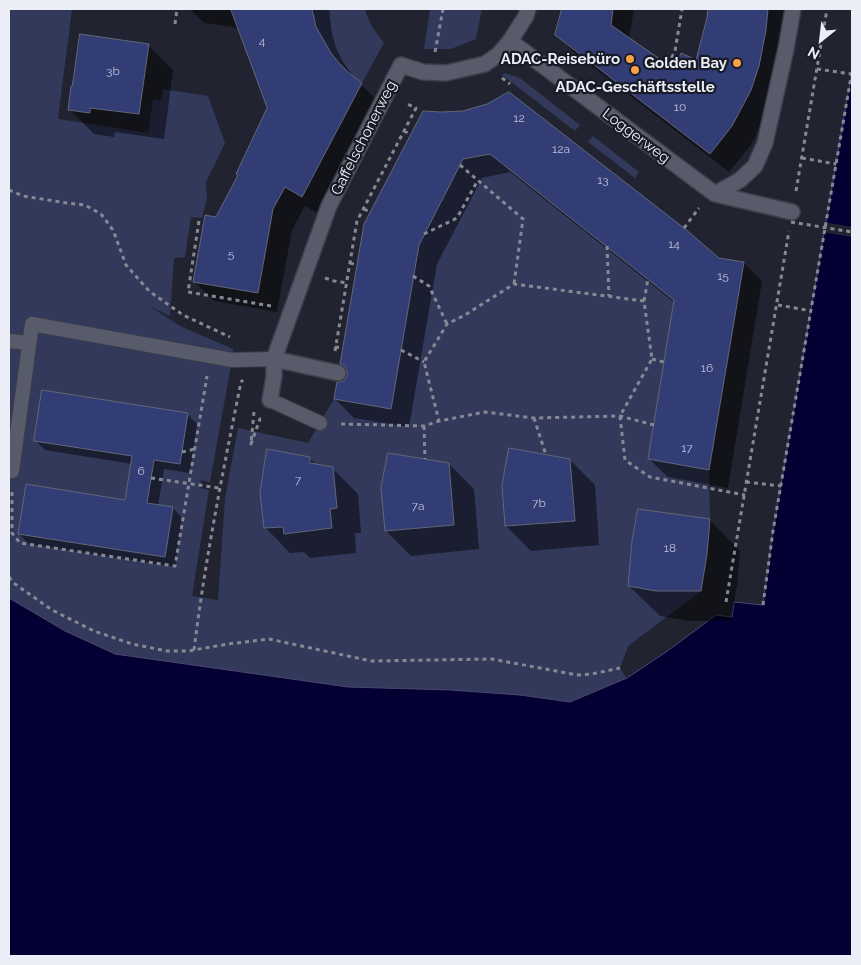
<!DOCTYPE html>
<meta charset="utf-8">
<style>
body{margin:0}
#map{position:relative;width:861px;height:965px;overflow:hidden;background:#212430;font-family:Raleway,sans-serif}
canvas{display:block}
.frame{position:absolute;inset:0;border:10px solid #ebeef6;pointer-events:none}
.north{position:absolute;left:796px;top:15px;width:50px;height:50px;-webkit-text-stroke:4px #181b26;paint-order:stroke;rotate:209deg;font-size:14px;font-weight:700;line-height:20px;text-align:center;color:#ebeef6}
.north::after{content:'';display:block;margin:auto;width:18px;height:22px;background:#ebeef6;clip-path:polygon(50% 0,100% 100%,50% 72%,0 100%)}
</style>
<div id="map">
<canvas width="861" height="965"></canvas>
<div class="frame"></div>
<div class="north">N</div>
</div>
<script>
const c = document.querySelector('canvas').getContext('2d');
c.lineJoin = 'round';
function fill(path, color) { c.fillStyle = color; c.fill(path, 'evenodd'); }
function strokePath(path, color, width, dash) { c.strokeStyle = color; c.lineWidth = width; c.lineCap = dash ? 'butt' : 'round'; c.setLineDash(dash || []); c.stroke(path); }
function write(font, color, halo, rows, align = 'center') {
  c.font = font + ' Raleway,sans-serif'; c.lineWidth = 4.5; c.setLineDash([]); c.textBaseline = 'middle'; c.strokeStyle = halo; c.fillStyle = color; for (const [text, x, y, turn = 0] of rows) {
    c.save(); c.translate(x, y); c.rotate((+turn || 0) * Math.PI / 180); c.textAlign = isNaN(turn) ? turn : align; if (halo) c.strokeText(text, 0, 0); c.fillText(text, 0, 0); c.restore();
  }
}
fill(new Path2D(`
 M9,9H72L58,119L148,133L153,99L161,101L163,89L208,96L225,143L206,182L207,199L202,218L191,217L185,257L174,258L170,316L149,306L180,326L233,349L232,360L210,482L201,480L200,488L209,490L192,596L218,600L225,498L238,428L308,443L334,399L391,409L419,245L463,159L490,154L674,300L648,459L709,470L710,519L637,509L632,541L628,586L656,591H701L628,646L620,668L626,678L666,652L716,615L686,644L587,705L9,672Z
 M312,9H365C368,22 376,33 384,43L362,83C342,68 327,50 317,28C314,22 314,15 312,9Z
 M430,9H482L476,39L451,49H424Z
 M505,73L520,78L580,125L575,131L502,75Z
 M593,136L639,172L635,178L588,142Z`), '#32395b');
const water = new Path2D(`
 M852,71V956H9V598L65,631L115,654L348,687L451,690L520,695L570,702L627,678L666,652L716,615L732,617L734,602L763,605L773,531Z`);
fill(water, '#050034');
strokePath(water, '#4a476e', 1);
fill(new Path2D(`
 M824,222L852,227V237L822,232Z`), '#212430');
fill(new Path2D(`
 M190,9H329L332,34L336,48L343,62L355,79L381,104L322,216L305,206L292,230L277,312L214,301L194,281L217,218L239,176L269,108L240,28L204,23Z
 M562,9H635H634L629,40L674,71L697,61L708,18L709,9H787L769,109L751,145L729,172L575,53L556,34Z
 M148,45L173,70L164,139L115,132L114,137L94,134L69,109Z
 M424,112L719,259L744,263L762,281L728,488L668,477L649,459L675,303L510,172L482,178L437,264L409,427L354,418L335,399L346,380L348,370L341,363Z
 M187,414L197,424L190,473L164,469L158,506L173,508L182,518L175,567L29,544L19,534L126,501L132,464L45,450L35,440Z
 M310,458L317,466L332,468L358,494L361,533H355L356,553L310,558L304,552L290,553L265,527Z
 M570,460L595,485L599,545L531,551L506,526Z
 M449,464L474,489L479,549L411,556L386,531Z
 M710,520L740,551L737,585L731,621H688L660,616L629,586Z`), '#0007');
const building = new Path2D(`
 M231,9H312L316,27L331,53L339,63L348,72L362,83L302,197L285,187L273,209L258,293L193,282L205,215L216,217L238,175L236,174L267,108Z
 M562,9H613L611,25L674,69L681,53L696,60L707,18L708,9H768L766,30L759,66L751,90L732,126L710,154L555,35Z
 M80,34L149,44L139,114L90,108V113L68,110L71,86H72Z
 M509,92L684,228L719,258L744,262L709,470L648,459L674,300L490,154L463,159L419,245L391,409L334,399L337,382H341L345,380L347,375V371L345,366L340,364L364,224L423,111L441,112L463,111L487,104Z
 M42,390L188,413L180,464L154,460L147,503L173,507L165,557L18,534L26,484L125,500L132,456L34,441Z
 M509,448L570,459L575,521L505,526L502,486Z
 M267,449L310,457V463L333,467L337,508L330,509L332,528L284,534L283,527L264,528L260,493Z
 M388,453L449,463L454,525L385,531L381,488Z
 M638,509L710,519L707,554L701,591H656L628,586L632,541Z`);
fill(building, '#323c75');
strokePath(building, '#636775', 1);
const lane = new Path2D(`
 M9,341L29,343
 M270,400L320,423
 M12,471L32,324L232,360L274,359`);
const street = new Path2D(`
 M510,41L715,194L792,212
 M715,194L740,180L755,166L765,143L786,49L793,9
 M274,359L338,373
 M270,400L274,376V359L329,206L401,65L423,72L446,73L485,64L499,54L510,41L526,16L528,9`);
strokePath(lane, '#3c3e49', 16);
strokePath(street, '#3c3e49', 18);
strokePath(new Path2D(`
 M175,24L177,9
 M435,52L443,9
 M668,65L675,51L682,9
 M817,69L852,74
 M502,78L510,84
 M404,131L411,134
 M802,158L836,164
 M460,165L523,219L514,284
 M9,190L23,196L67,203L85,205L101,214L113,230L126,265L149,291L183,315L230,337
 M796,191L827,9
 M364,209L370,212
 M199,221L188,292L271,306
 M684,228L699,208
 M424,234L457,218L478,180
 M607,246L609,296
 M350,263L357,265
 M413,276L429,286L447,324
 M325,278L334,281L347,283
 M644,301L648,279
 M778,305L812,311
 M335,347L343,348
 M401,350L424,362
 M335,351L357,221L416,108L405,103
 M652,359L664,362
 M254,412L251,444L260,419H261
 M534,418L546,455
 M341,424L424,426L439,421
 M654,425L620,416L534,418L485,412L439,421L424,362L447,324L465,315L514,284L644,301L652,359L620,416L625,460L650,477L745,495
 M424,426L425,459
 M182,452L195,449
 M151,478L219,488
 M746,482L781,486
 M12,492V533L20,543L175,566L207,376
 M9,577L15,584L52,610L94,631L132,644L167,651H188L228,644L269,639L371,661L492,659L577,675L592,674L620,668
 M726,602L789,231
 M763,605L773,531L852,71
 M194,650C205,560 223,471 241,382L243,380`), '#868993', 3, [4, 4]);
strokePath(lane, '#585c6a', 14);
strokePath(street, '#585c6a', 15);
strokePath(new Path2D(`
 M791,222L852,232`), '#868993', 3, [4, 4]);
for (const [x, y, r, color] of [
 [630,59,5,"#f7a149"],
 [737,63,5,"#f7a149"],
 [635,70,5,"#f7a149"]
]) { const dot = new Path2D(); dot.arc(x, y, r, 0, 2 * Math.PI); c.fillStyle = color; c.fill(dot); strokePath(dot, '#181b26', 2); }
write('12px', '#bdc2d6', null, [
 ["4",262,41],
 ["3b",113,71],
 ["10",680,107],
 ["12",519,118],
 ["12a",561,149],
 ["13",603,180],
 ["14",674,244],
 ["5",231,254],
 ["15",723,276],
 ["16",707,368],
 ["17",687,448],
 ["6",141,471],
 ["7",298,480],
 ["7b",539,503],
 ["7a",418,506],
 ["18",670,548]
]);
write('bold 15px', '#ebeef6', '#181b26', [
 ["ADAC-Reisebüro",620,59],
 ["Golden Bay",727,63],
 ["ADAC-Geschäftsstelle",635,87,"center"]
], 'right');
write('15px', '#ebeef6', '#181b26', [
 ["Loggerweg",636,136,37],
 ["Gaffelschonerweg",364,138,-63]
]);
</script>
